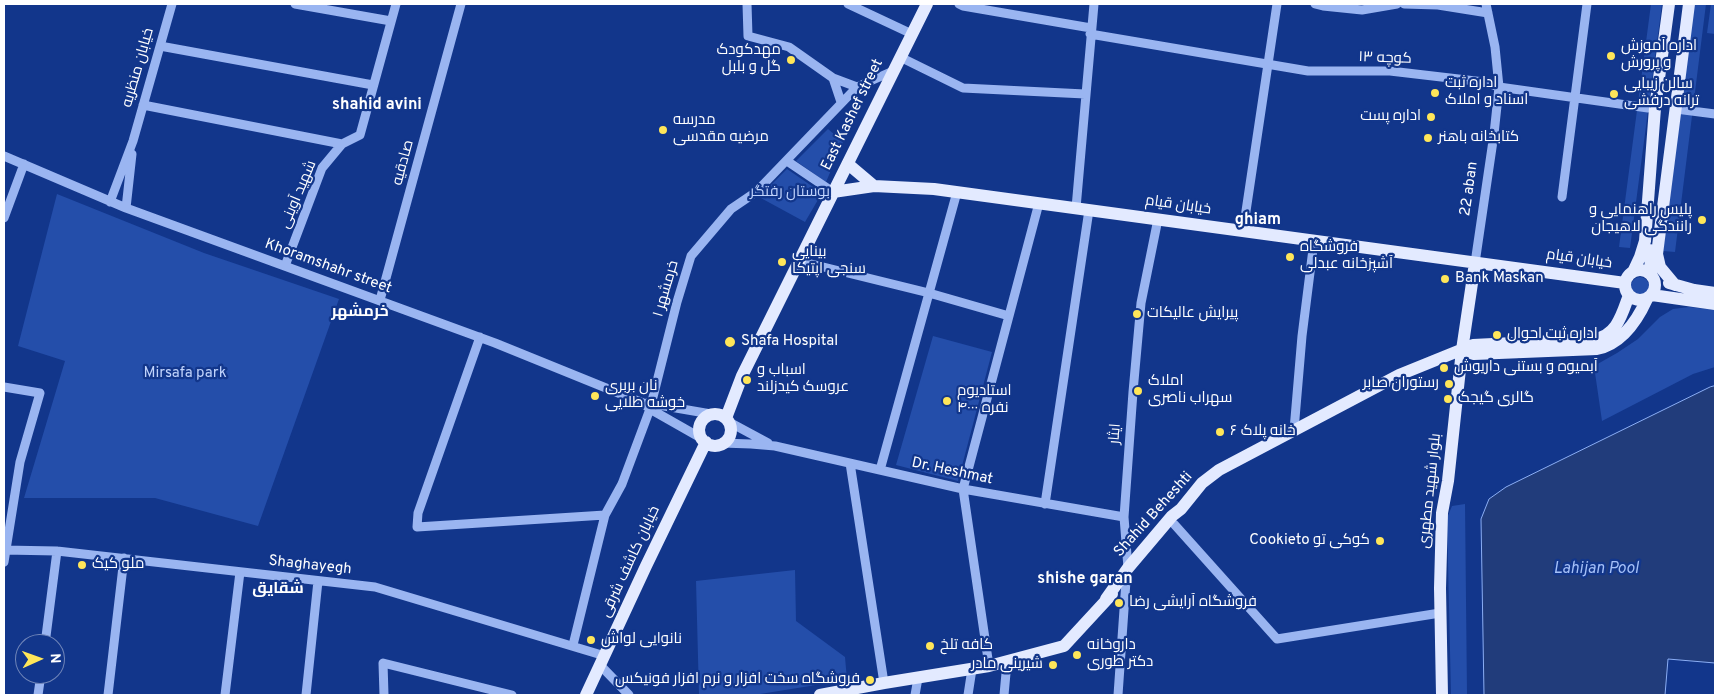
<!DOCTYPE html>
<meta charset="utf-8">
<style>
body{margin:0}
#map{position:relative;width:1719px;height:699px;overflow:hidden;background:#12368b;font-family:Overpass,sans-serif}
canvas{display:block}
.frame{position:absolute;inset:0;border:5px solid #fff;pointer-events:none}
.north{position:absolute;left:15px;top:634px;width:50px;height:50px;box-sizing:border-box;background:#12368b;border:1px solid #7186b9;border-radius:50%;rotate:88deg;font-size:14px;font-weight:700;line-height:20px;text-align:center;color:#fff}
.north::after{content:'';display:block;margin:auto;width:18px;height:22px;background:#ffe659;clip-path:polygon(50% 0,100% 100%,50% 72%,0 100%)}
</style>
<div id="map">
<canvas width="1719" height="699"></canvas>
<div class="frame"></div>
<div class="north">N</div>
</div>
<script>
const c = document.querySelector('canvas').getContext('2d');
c.lineJoin = 'round';
function fill(path, color) { c.fillStyle = color; c.fill(path, 'evenodd'); }
function strokePath(path, color, width, dash) { c.strokeStyle = color; c.lineWidth = width; c.lineCap = dash ? 'butt' : 'round'; c.setLineDash(dash || []); c.stroke(path); }
function write(font, color, halo, rows, align = 'center') {
  c.font = font + ' Overpass,Cairo,sans-serif'; c.lineWidth = 4.5; c.setLineDash([]); c.textBaseline = 'middle'; c.strokeStyle = halo; c.fillStyle = color; for (const [text, x, y, turn = 0] of rows) {
    c.save(); c.translate(x, y); c.rotate((+turn || 0) * Math.PI / 180); c.textAlign = isNaN(turn) ? turn : align; if (halo) c.strokeText(text, 0, 0); c.fillText(text, 0, 0); c.restore();
  }
}
fill(new Path2D(`
 M1651,4H1662L1630,248L1619,247Z
 M1694,4H1706L1675,252L1663,251Z
 M1711,4H1715V34L1707,33Z
 M828,129L843,142L826,182L796,161Z
 M787,169L822,193L805,222L759,197Z
 M57,194L204,253L339,299L258,526L155,498H24L65,361L18,346Z
 M1631 286a9 9 0 1 1 18 0a9 9 0 1 1-18 0Z
 M1689,307L1715,310V367L1693,374L1602,421L1594,366L1617,353L1638,339L1660,317L1673,309Z
 M933,336L992,352L958,481L896,465Z
 M1465,504L1467,695H1451L1447,518L1452,506Z
 M795,570L796,621L845,657L847,680L754,695H699L696,581Z`), '#244eaa');
const water = new Path2D(`
 M1715,386V663L1668,659L1665,695H1484L1481,519L1489,499L1506,487L1710,387Z`);
fill(water, '#213c7b');
strokePath(water, '#8baef4', 1);
strokePath(new Path2D(`
 M295,4L391,21
 M747,4L748,36L789,47L833,78L857,87
 M848,4L912,34
 M959,4L963,6L1091,28
 M1315,4L1323,6L1362,10L1397,4
 M1404,4L1438,5L1488,13
 M1090,34L1308,71H1390L1484,82L1499,87L1648,108
 M160,46L373,85
 M900,57L963,88L1085,94
 M833,78L841,102
 M143,105L342,144
 M1676,109L1715,114
 M4,156L126,208L495,343L643,403L650,409L701,438
 M787,161L833,192
 M1562,197L1587,4
 M110,202L133,141L172,4
 M126,208L132,154
 M1076,208L1094,4
 M4,218L24,164
 M1243,231L1277,4
 M799,261L929,293L1009,316
 M1475,263L1494,134L1499,87L1495,47L1486,4
 M285,266L322,168L342,144L360,135L396,4
 M380,300L461,4
 M480,337L418,513L417,527L605,515
 M4,387L40,393L20,462L4,562
 M647,403L711,414
 M729,422L768,443
 M1294,430L1302,336L1314,241
 M722,443L751,444L775,446L963,489L1124,517
 M850,463L884,683
 M880,470L957,192
 M1045,504L1089,210
 M1174,524L1277,639L1440,613
 M4,550L57,551L375,587L605,656
 M1128,568L1124,517L1133,392L1141,303L1158,219
 M45,644L57,551
 M573,645L605,515L622,484L650,409L677,302L691,256L731,209L756,192L857,87L893,71
 M600,665L629,695
 M989,666L963,489L1039,203
 M38,695L41,674
 M108,695L124,558
 M225,695L240,572
 M306,695L318,581
 M384,695L383,663L512,695
 M915,695L918,678
 M968,695L972,669
 M1004,695L1007,662
 M1118,695L1126,581`), '#9ab5f1', 9);
strokePath(new Path2D(`
 M848,164L874,186
 M833,192L874,186L934,189L1625,283
 M1650,250L1651,275
 M1625 285a15 15 0 1 1 30 0a15 15 0 1 1-30 0Z
 M1633,272L1640,257L1645,241L1655,108L1669,4
 M1669,283L1694,290L1715,293
 M1675,285L1660,267L1657,254L1689,4
 M1652,295L1715,304
 M1462,350L1474,354L1597,349C1621,344 1637,321 1647,299
 M699 430a16 16 0 1 1 32 0a16 16 0 1 1-32 0Z
 M726,418L742,376L927,4
 M1106,599L1128,568L1172,516L1181,509L1202,483L1219,470L1399,375L1473,345L1594,339C1617,336 1622,314 1629,295
 M586,695L646,566L706,442
 M820,695L884,683L989,666L1064,646L1112,594
 M1442,695L1440,588L1442,513L1448,481L1462,350L1475,263`), '#e3eaff', 12);
for (const [x, y, r, color] of [
 [1611,56,5,"#ffe659"],
 [791,60,5,"#ffe659"],
 [1435,93,5,"#ffe659"],
 [1614,94,5,"#ffe659"],
 [1431,117,5,"#ffe659"],
 [663,130,5,"#ffe659"],
 [1428,138,5,"#ffe659"],
 [1702,220,5,"#ffe659"],
 [1290,257,5,"#ffe659"],
 [782,262,5,"#ffe659"],
 [1445,279,5,"#ffe659"],
 [1137,314,5,"#ffe659"],
 [1497,335,5,"#ffe659"],
 [730,342,6,"#ffe659"],
 [1444,368,5,"#ffe659"],
 [747,380,5,"#ffe659"],
 [1449,384,5,"#ffe659"],
 [1138,391,5,"#ffe659"],
 [595,396,5,"#ffe659"],
 [1448,399,5,"#ffe659"],
 [947,401,5,"#ffe659"],
 [1220,432,5,"#ffe659"],
 [1380,541,5,"#ffe659"],
 [82,565,5,"#ffe659"],
 [1119,603,5,"#ffe659"],
 [591,640,5,"#ffe659"],
 [930,646,5,"#ffe659"],
 [1077,655,5,"#ffe659"],
 [1053,665,5,"#ffe659"],
 [870,680,5,"#ffe659"]
]) { const dot = new Path2D(); dot.arc(x, y, r, 0, 2 * Math.PI); c.fillStyle = color; c.fill(dot); strokePath(dot, '#12368b', 2); }
write('15px', '#fff', '#12368b', [
 ["اداره آموزش",1621,47],
 ["و پرورش",1621,64],
 ["مهدکودک",781,51,"right"],
 ["گل و بلبل",781,68,"right"],
 ["اداره ثبت",1445,84],
 ["اسناد و املاک",1445,101],
 ["سالن زیبایی",1624,85],
 ["ترانه درفشی",1624,102],
 ["اداره پست",1421,117,"right"],
 ["مدرسه",673,121],
 ["مرضیه مقدسی",673,138],
 ["کتابخانه باهنر",1438,138],
 ["پلیس راهنمایی و",1692,211,"right"],
 ["رانندگی لاهیجان",1692,228,"right"],
 ["فروشگاه",1300,248],
 ["آشپزخانه عبدلی",1300,265],
 ["بینایی",792,253],
 ["سنجی اپتیکا",792,270],
 ["Bank Maskan",1455,279],
 ["پیرایش عالیکات",1147,314],
 ["اداره ثبت احوال",1507,335],
 ["Shafa Hospital",741,342],
 ["آبمیوه و بستنی داریوش",1454,368],
 ["اسباب و",757,371],
 ["عروسک کیدزلند",757,388],
 ["املاک",1148,382],
 ["سهراب ناصری",1148,399],
 ["رستوران صابر",1439,384,"right"],
 ["نان بربری",605,387],
 ["خوشه طلایی",605,404],
 ["استادیوم",957,392],
 ["۴۰۰۰ نفره",957,409],
 ["گالری گیجک",1458,399],
 ["خانه پلاک ۶",1230,432],
 ["Cookieto کوکی تو",1370,541,"right"],
 ["ملو کیک",92,565],
 ["فروشگاه آرایشی رضا",1129,603],
 ["نانوایی لواش",601,640],
 ["کافه تلخ",940,646],
 ["داروخانه",1087,646],
 ["دکتر طوری",1087,663],
 ["شیرینی مادر",1043,665,"right"],
 ["فروشگاه سخت افزار و نرم افزار فونیکس",860,680,"right"]
], 'left');
write('15px', '#fff', '#12368b', [
 ["کوچه ۱۳",1385,59,2],
 ["خیابان منظریه",139,68,-74],
 ["East Kashef street",853,115,-64],
 ["صادقیه",404,163,-75],
 ["22 aban",1470,189,-82],
 ["شهید آوینی",299,195,-67],
 ["خیابان قیام",1178,206,8],
 ["خیابان قیام",1579,260,8],
 ["Khoramshahr street",328,267,20],
 ["خرمشهر ۱",667,289,-74],
 ["ایثار",1116,434,-86],
 ["Dr. Heshmat",952,472,12],
 ["بلوار شهید مطهری",1431,491,-84],
 ["Shahid Beheshti",1154,515,-48],
 ["خیابان کاشف شرقی",631,562,-65],
 ["Shaghayegh",310,566,6]
]);
write('15px', '#c0d3fc', '#12368b', [
 ["بوستان رفتگر",790,193],
 ["Mirsafa park",185,374]
]);
write('bold 16px', '#fff', '#12368b', [
 ["shahid avini",377,106],
 ["ghiam",1258,221],
 ["خرمشهر",360,313],
 ["shishe garan",1085,580],
 ["شقایق",278,590]
]);
write('italic 16px', '#a5c0f8', '#12368b', [
 ["Lahijan Pool",1596,570]
]);
</script>
